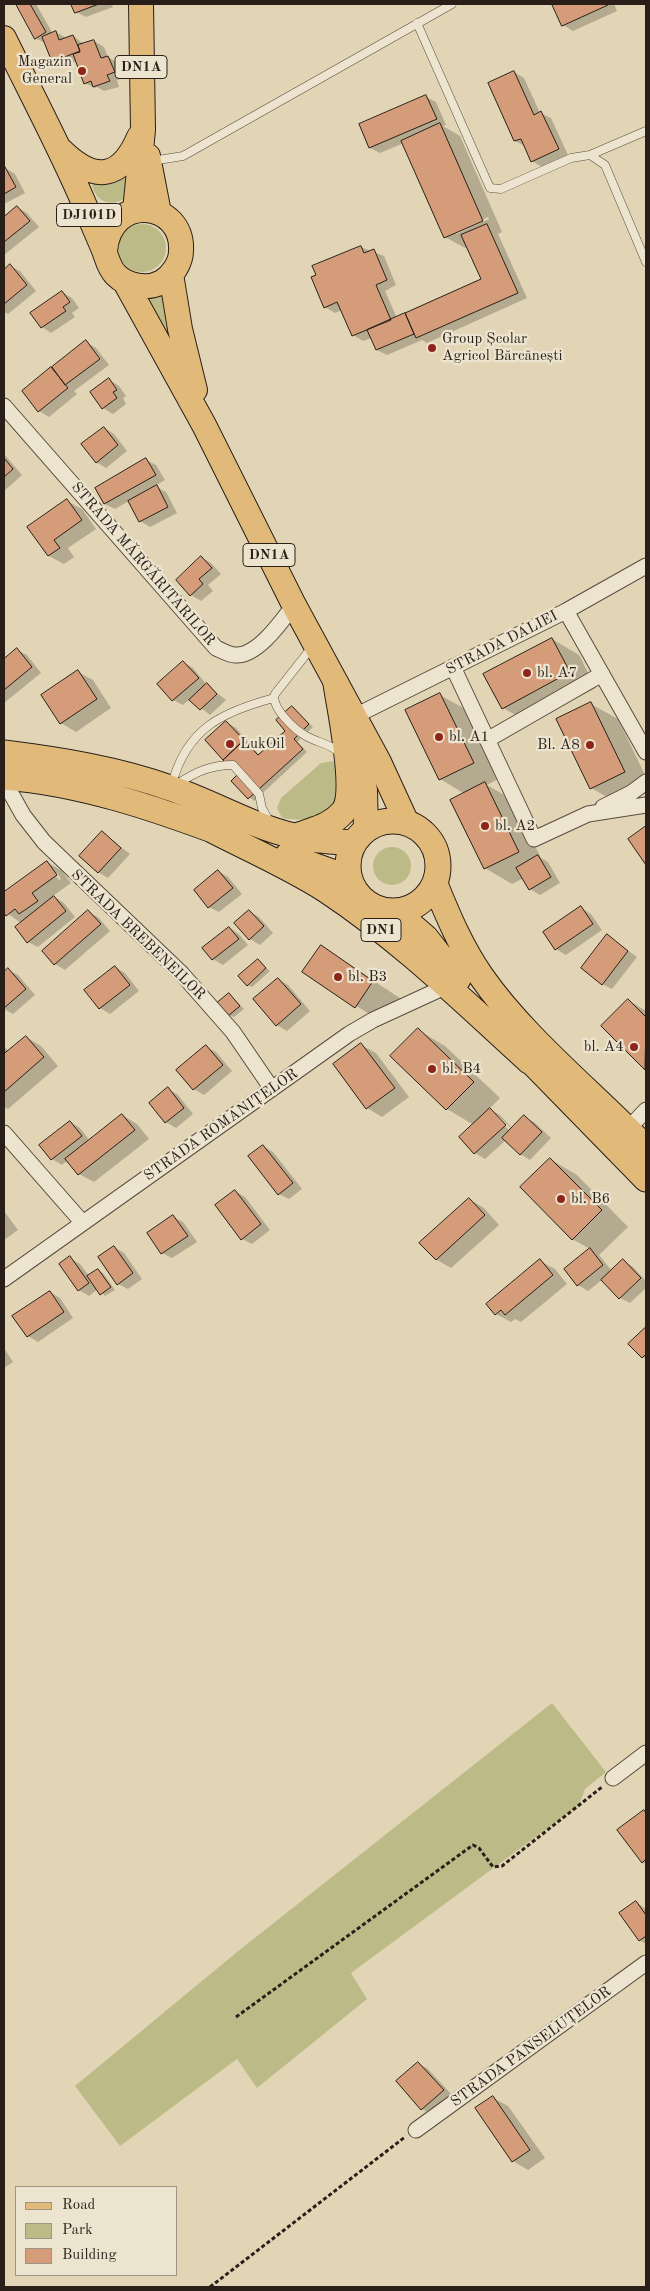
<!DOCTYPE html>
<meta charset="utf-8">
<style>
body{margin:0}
#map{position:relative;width:650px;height:2291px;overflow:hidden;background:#e2d5b5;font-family:"Old Standard TT",serif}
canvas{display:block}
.frame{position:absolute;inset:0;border:5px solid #291f18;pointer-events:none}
.legend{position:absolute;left:15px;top:2186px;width:162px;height:90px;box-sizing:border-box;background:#ece4cf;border:1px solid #9e9586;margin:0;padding:6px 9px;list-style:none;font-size:15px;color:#291f18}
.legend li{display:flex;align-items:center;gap:10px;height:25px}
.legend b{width:25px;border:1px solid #9e9586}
</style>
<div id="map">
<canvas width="650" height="2291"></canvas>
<div class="frame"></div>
<ul class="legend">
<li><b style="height:6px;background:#e1ba7a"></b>Road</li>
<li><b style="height:14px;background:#bcbb88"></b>Park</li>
<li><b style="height:14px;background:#d49c79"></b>Building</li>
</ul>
</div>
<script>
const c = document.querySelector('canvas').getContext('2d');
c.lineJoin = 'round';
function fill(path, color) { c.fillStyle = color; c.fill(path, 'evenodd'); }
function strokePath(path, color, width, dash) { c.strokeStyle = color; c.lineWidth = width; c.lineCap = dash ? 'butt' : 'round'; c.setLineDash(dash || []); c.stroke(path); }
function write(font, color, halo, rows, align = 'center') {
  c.font = font + ' "Old Standard TT",serif'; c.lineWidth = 4.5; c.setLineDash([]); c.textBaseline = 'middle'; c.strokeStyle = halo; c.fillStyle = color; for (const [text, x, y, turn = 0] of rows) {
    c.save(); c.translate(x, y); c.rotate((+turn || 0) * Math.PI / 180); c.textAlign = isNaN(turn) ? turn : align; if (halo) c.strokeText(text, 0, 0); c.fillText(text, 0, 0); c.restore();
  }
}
fill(new Path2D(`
 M132,163L127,197C112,208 94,202 92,183Z
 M118 248a24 24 0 1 1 48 0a24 24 0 1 1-48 0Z
 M167,292L185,378L144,298Z
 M333,761L340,770L335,803C315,818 307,822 282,818L277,808L281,798L321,763Z
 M373 866a19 19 0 1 1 38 0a19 19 0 1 1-38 0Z
 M552,1703L606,1772L585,1789L579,1805L351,1973L367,1999L257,2088L237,2059L120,2146L75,2086L237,1952Z`), '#bcbb88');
fill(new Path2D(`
 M17,4H36L53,34L56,32L66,38L73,36L84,44L94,41L104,47L108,57L118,63L124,78L117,80L119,87L104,91L97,87L95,88L85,83L77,61L63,67L53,61L45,43L35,38Z
 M73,4H112L113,7L86,17L76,12Z
 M553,4H614L617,11L573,31L563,25Z
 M514,72L524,78L540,113L551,118L568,155L542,167L532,161L525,146L515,141Z
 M426,97L436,102L446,125L443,126L460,136L502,232L498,234L527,298L427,343L422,340L387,355L377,350L372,338L363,341L353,335L342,310L335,313L325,307L361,247L384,256L396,285L385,291L397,318L483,280L468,247L465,248L445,237L404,143L380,153L370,148L360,125ZM488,217L489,219L456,234V232Z
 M5,168L15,174L25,193L4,204Z
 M17,207L27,213L39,227L4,255V218Z
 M10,266L20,271L36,291L8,314L4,312V271Z
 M62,292L72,298L79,308L72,313L75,317L51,333L42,327Z
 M86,342L96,348L109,365L74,391L77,394L49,417L39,411L51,369L56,372Z
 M109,380L119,386L126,396L123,398L126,404L113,414L103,408Z
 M104,428L114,434L127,451L106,468L96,462Z
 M4,454L22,475L4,491Z
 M146,460L156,465L165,480L155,486L166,492L177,513L150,527L140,521L129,501L115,509L105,504L97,489Z
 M67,501L82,509L96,529L68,548L74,557L64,564L49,556L29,527Z
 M202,558L211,563L221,574L208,585L213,591L201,601L191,595L177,580Z
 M552,639L579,655L596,688L530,723L503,708Z
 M17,650L27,655L41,673L4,703V661Z
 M183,662L193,668L207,685L226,700L210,715L190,699L183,705L173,700Z
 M78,672L93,680L111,708L76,732L61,723Z
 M440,695L467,710L500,778L487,785L513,800L541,858L548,862L560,883L540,895L530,889L524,878L512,884L485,868L465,794L440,779Z
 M591,704L618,719L646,777L618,803L591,788Z
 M292,707L313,727L297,742L307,752L254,801L233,781L239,775L226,722L236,728L260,756L287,731Z
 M102,832L130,854L108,878L98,872Z
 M47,862L62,871L71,883L53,896L64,903L75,917L38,947L28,942L21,923L4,911V893ZM54,873H57L61,879L59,880Z
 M218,871L228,877L242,894L219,912L209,907Z
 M581,908L591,914L602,930L566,955L556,949L544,933Z
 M249,911L259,917L273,933L260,945L250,939Z
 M88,912L98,917L110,931L65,970L55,964L44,951Z
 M230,928L239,934L248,945L223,965L213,959Z
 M608,936L637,957L612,989L602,984Z
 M321,947L400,998L383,1023L304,972Z
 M258,961L270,971L252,987L247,985Z
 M115,967L125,973L139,991L110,1014L100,1008Z
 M8,970L18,975L35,995L13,1014L4,1009V974Z
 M278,979L288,985L310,1011L287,1031L277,1025L254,1000Z
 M229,994L244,1009L234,1017L229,1015Z
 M628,1000L646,1011V1069L603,1025Z
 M418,1030L445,1046L500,1098L489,1109L500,1115L513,1129L524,1117L534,1122L551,1138L530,1160L520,1154L506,1140L485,1159L475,1153L460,1137L474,1125L447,1109ZM498,1115L511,1128L509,1130L496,1117Z
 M26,1037L41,1046L58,1066L8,1109L4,1107V1046L9,1052Z
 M361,1045L376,1053L409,1097L382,1117L367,1108L335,1065Z
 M206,1047L216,1052L232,1071L204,1095L194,1089Z
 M168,1089L178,1095L193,1114L176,1128L166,1122Z
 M122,1115L137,1124L149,1139L94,1182L79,1174L68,1160L62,1165L52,1159L41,1145L70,1122L80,1128L90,1141Z
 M263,1146L273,1152L302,1189L289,1199L279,1194Z
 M550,1159L577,1175L628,1227L599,1255L612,1271L623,1261L633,1267L646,1281V1288L630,1303L620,1298L603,1279L588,1291L578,1285L566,1269L590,1249L572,1239Z
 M235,1191L245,1197L270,1230L252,1244L242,1239Z
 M469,1199L484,1208L499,1225L451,1268L437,1260Z
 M4,1211L18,1230L4,1240Z
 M173,1217L183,1222L197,1242L172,1258L162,1253Z
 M114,1247L124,1253L142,1279L128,1289L118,1284Z
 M70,1258L80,1264L89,1276L98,1270L103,1273L115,1290L105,1296L98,1289L89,1296L79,1290Z
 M540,1261L555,1269L567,1284L521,1322L515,1319L511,1322L496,1314Z
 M50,1292L60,1298L73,1318L38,1342L28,1336Z
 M646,1329V1360L630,1344Z
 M4,1348L13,1362L4,1368Z
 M644,1811L646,1813V1864L642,1862Z
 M636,1902L646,1909V1944L639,1940Z
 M418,2063L428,2069L453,2096L432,2115L422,2109L398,2081Z
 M493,2098L508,2106L545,2158L528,2170L513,2161Z`), '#0003');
const building = new Path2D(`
 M16,4H30L46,32L35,39Z
 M71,4H99L75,13Z
 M552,4H607L608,5L562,26Z
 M56,31L59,40L73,35L80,51L52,62L42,37Z
 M94,40L101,58L108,56L115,72L107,75L110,81L93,87L91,81L84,84L73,54L80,52L78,45Z
 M514,71L534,115L541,111L559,149L531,162L521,139L514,141L488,83Z
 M426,95L437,119L369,148L359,124Z
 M440,123L483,221L444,238L401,141Z
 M5,167L16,187L4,194V168Z
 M17,206L30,221L4,242V217Z
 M487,224L518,293L416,338L405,313L481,279L461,235Z
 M361,246L364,253L374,249L387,280L376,285L391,320L352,336L337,302L324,308L311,277L316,275L312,266Z
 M10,264L27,285L4,304V270Z
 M62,291L70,302L63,307L66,311L41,328L30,313Z
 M405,313L414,334L376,350L367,330Z
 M86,340L100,359L65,385L52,367Z
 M51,367L68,388L38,412L22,391Z
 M109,378L117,390L113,392L117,398L102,409L90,392Z
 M104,427L118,445L96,463L81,444Z
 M4,458L13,469L4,477Z
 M146,458L156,475L104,504L95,488Z
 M157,485L168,507L139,522L128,501Z
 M67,499L82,520L54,540L60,548L48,556L27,527Z
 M201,556L212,568L199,579L203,584L190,596L176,580Z
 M552,638L570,672L502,709L483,674Z
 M17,648L32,667L4,690V659Z
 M183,661L199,678L172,701L157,684Z
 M78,670L97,699L60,724L41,695Z
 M207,683L217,694L200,710L189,700Z
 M440,693L474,763L439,780L405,710Z
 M591,702L625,772L590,789L556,719Z
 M292,706L309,724L294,739L303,749L248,799L231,781L237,775L223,760L244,740L258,755L285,731L276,720Z
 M226,721L244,740L223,760L205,740Z
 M485,782L519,852L484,869L450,800Z
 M646,826V865L628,839Z
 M102,831L121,848L98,873L79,856Z
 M538,855L551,877L529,890L516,868Z
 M47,861L57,875L32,893L38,901L19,914L15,909L6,916L4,913V892Z
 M218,870L233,888L208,908L194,890Z
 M54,896L66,911L27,943L15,927Z
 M581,906L593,924L555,950L543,932Z
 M88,910L101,924L54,965L42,951Z
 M249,910L264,926L249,940L234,923Z
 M229,927L239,939L212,960L202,948Z
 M607,934L628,951L602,985L581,968Z
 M321,945L373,981L355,1008L302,972Z
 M258,959L266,968L247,986L238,976Z
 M115,966L130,985L99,1009L84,990Z
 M8,968L26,989L4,1008V972Z
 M278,978L301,1004L276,1026L253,999Z
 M229,993L240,1006L228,1016L217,1003Z
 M628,999L646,1017L645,1070L601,1026Z
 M418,1028L474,1082L446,1110L390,1056Z
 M26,1036L44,1057L4,1092V1054Z
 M361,1043L395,1088L366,1109L333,1064Z
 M206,1045L223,1065L193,1090L176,1070Z
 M168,1087L184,1108L165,1123L149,1103Z
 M490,1108L506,1125L474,1154L459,1137Z
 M122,1114L135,1130L78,1175L65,1159Z
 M524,1115L542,1132L520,1155L502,1138Z
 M70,1121L82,1136L51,1160L39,1145Z
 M263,1145L293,1183L278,1195L248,1156Z
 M550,1158L602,1210L572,1240L520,1187Z
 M235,1190L261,1224L241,1240L215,1205Z
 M469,1198L485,1215L436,1260L419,1243Z
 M173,1215L188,1236L161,1254L147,1233Z
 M114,1246L133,1273L117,1285L98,1257Z
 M590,1248L603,1265L577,1286L564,1269Z
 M70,1256L89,1283L78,1291L59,1264Z
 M540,1259L553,1275L505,1315L501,1310L495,1315L486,1304Z
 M623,1259L641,1278L619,1299L601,1280Z
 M98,1269L111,1287L100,1295L87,1276Z
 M50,1291L64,1312L27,1337L12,1316Z
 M646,1327V1354L642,1358L628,1344Z
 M644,1810L646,1813V1859L642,1863L617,1830Z
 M636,1901L646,1915V1936L639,1941L619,1913Z
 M418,2062L444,2090L421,2110L396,2081Z
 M493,2096L530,2150L512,2162L475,2108Z`);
fill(building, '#d49c79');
strokePath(building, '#291f18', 1);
const service = new Path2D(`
 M417,23L490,188L501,189L571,158L590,155L605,165L646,262
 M590,155L646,131
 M152,161L183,156L452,4
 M312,647L275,694C270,707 295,730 306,736C318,743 329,743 340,753
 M172,784C187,728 222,712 274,698
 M177,784C196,772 210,765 233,765L259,794L262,808L270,823`);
const minor = new Path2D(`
 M4,406L216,648C221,650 229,655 235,655C257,657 282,621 294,605
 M566,611L646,752
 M453,667L534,839L588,814L646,805
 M355,716L566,611L646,566
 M487,740L602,674
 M4,781L23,815L44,842L182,974L233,1032L272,1089
 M603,807L631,793L646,782
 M628,1129L646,1110
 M4,1133L82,1222
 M4,1279L349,1034L373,1020L447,986
 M613,1778L646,1753
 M416,2130L646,1963`);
const primary = new Path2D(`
 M4,38C29,89 56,140 79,192C87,211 95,229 103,248C107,257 108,267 116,275C127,286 147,290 162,282C172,276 181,263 181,251C184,201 110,192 105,251
 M62,151C95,183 121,179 139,137
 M148,156L159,213
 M135,211L143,130L141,4
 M171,274L180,329L195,390
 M125,282L204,425L294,605L379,762L407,823
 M352,741L365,790L366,830`);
const trunk = new Path2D(`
 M4,753C60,760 117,769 170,788C212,802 251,826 294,836C313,841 334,841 354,843
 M4,777C81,783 154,808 226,835
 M348 866a45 45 0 1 1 90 0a45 45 0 1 1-90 0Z
 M212,830C249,849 290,867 326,890C400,939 463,1001 529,1061
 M299,835C315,829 331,826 343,812C358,793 340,711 336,684
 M287,856L349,878
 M435,884C448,916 461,947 481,976C524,1038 593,1093 646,1148
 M396,912L426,938L458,979
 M519,1049L646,1179`);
strokePath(service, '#574c3f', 9);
strokePath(minor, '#574c3f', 17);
strokePath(primary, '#291f18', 26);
strokePath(trunk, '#291f18', 27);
strokePath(new Path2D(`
 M236,2017L473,1845L479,1848L493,1867L502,1866L602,1787
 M210,2287L405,2137`), '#291f18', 3, [4, 2.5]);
strokePath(service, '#ece4cf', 8);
strokePath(minor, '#ece4cf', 15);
strokePath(primary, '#e1ba7a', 24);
strokePath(trunk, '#e1ba7a', 25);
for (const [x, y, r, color] of [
 [82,71,5,"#8f2418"],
 [432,348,5,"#8f2418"],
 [527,673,5,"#8f2418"],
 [439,737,5,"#8f2418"],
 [230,744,5,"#8f2418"],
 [590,745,5,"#8f2418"],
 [485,826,5,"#8f2418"],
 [338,977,5,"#8f2418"],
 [634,1047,5,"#8f2418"],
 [432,1069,5,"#8f2418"],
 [561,1199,5,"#8f2418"]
]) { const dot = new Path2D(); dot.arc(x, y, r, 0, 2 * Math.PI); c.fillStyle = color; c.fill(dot); strokePath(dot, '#ece4cf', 2); }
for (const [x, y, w] of [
 [141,67,52],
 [89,215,65],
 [269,555,52],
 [381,930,40]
]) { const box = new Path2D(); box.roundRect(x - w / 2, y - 11.5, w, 23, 4); c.fillStyle = '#ece4cf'; c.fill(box); strokePath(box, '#291f18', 1); }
write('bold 14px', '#291f18', null, [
 ["DN1A",141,67],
 ["DJ101D",89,215],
 ["DN1A",269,555],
 ["DN1",381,930]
]);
write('15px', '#291f18', '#ece4cf', [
 ["Magazin",72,62,"right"],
 ["General",72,79,"right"],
 ["Group Școlar",442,339],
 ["Agricol Bărcănești",442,356],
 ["bl. A7",537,673],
 ["bl. A1",449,737],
 ["LukOil",240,744],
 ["Bl. A8",580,745,"right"],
 ["bl. A2",495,826],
 ["bl. B3",348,977],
 ["bl. A4",624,1047,"right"],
 ["bl. B4",442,1069],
 ["bl. B6",571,1199]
], 'left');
write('15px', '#291f18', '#ece4cf', [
 ["STRADA MĂRGĂRITARILOR",143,564,49],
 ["STRADA DALIEI",502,643,-27],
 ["STRADA BREBENEILOR",138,935,44],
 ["STRADA ROMANIȚELOR",221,1125,-35],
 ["STRADA PANSELUȚELOR",531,2047,-36]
]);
</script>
